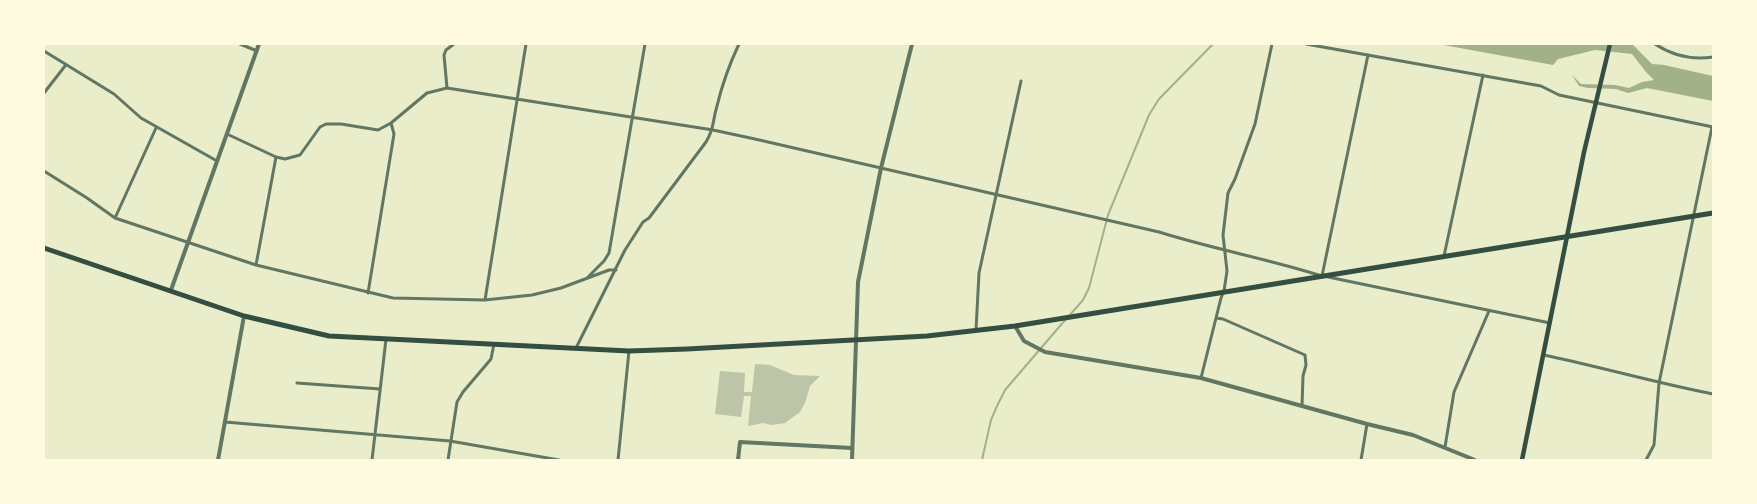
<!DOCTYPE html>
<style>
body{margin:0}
#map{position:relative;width:1757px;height:504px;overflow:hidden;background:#e9edc9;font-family:"Asap Condensed",sans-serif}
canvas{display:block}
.frame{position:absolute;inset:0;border:45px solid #fefae0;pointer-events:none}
</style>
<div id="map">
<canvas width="1757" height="504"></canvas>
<div class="frame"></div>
</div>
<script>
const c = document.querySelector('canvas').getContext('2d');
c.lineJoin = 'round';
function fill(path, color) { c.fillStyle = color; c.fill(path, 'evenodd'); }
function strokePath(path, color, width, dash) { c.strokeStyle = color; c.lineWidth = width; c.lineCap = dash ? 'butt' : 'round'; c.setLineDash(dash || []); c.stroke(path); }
fill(new Path2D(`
 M1438,44H1542L1553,45L1559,44H1632L1652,64L1664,65L1713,76V101L1647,88L1628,93L1616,89L1588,88L1579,86L1572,75L1581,84L1615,85L1629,88L1642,82L1654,80L1646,72L1632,54L1595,50L1558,59L1553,65Z`), '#a3b18a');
strokePath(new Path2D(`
 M1069,316L1083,300L1089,288L1108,215L1149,115L1159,99L1213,44
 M982,460L991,420L997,406L1005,390L1066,319`), '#a3b18a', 2);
fill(new Path2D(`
 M755,364L770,365L794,375L820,376L810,386L805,403L800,412L785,423L772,425L763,423L748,426L751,396H744L741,417L715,414L720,371L745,373L744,392H752Z`), '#bcc5a7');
strokePath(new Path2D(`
 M240,44L257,51
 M1306,44L1541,86L1559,95L1713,127
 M1655,44C1673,56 1692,60 1713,57
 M44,51L114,94L141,118L217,161
 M447,88L444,55L446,50L454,44
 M44,93L65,66
 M227,134L276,157L285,159L300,155L320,127L326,124H341L378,130L391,123L427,93L447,88L713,130L755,139L1159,232C1213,249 1269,259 1322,276
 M44,171L87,198L115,218L256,265L393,298L485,300L532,295L561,288L609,270H616
 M115,218L156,128
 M1444,256L1483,75
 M256,265L276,157
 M1322,276L1368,55
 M588,277L604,261L609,253L645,44
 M1328,277L1550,323
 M368,293L394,134L391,123
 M485,300L526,44
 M1216,318L1223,319L1305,355L1306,365L1303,376L1302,406
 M976,330L979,273L1021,81
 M576,348L625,250L643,222L649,218L706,142C715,127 712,122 717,106C722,85 730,63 739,44
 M1544,355C1601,367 1656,383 1713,394
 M1201,378L1221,298L1224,291L1227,271L1223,235L1228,193L1235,179L1255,124L1272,44
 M297,383L380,389
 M225,422L450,441L559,460
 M1445,447L1454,392L1489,311
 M372,460L386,339
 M448,460L457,402L463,392L491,359L494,344
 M618,460L629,351
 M1361,460L1367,424
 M1646,460L1654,445L1659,383L1712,127`), '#617663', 3);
strokePath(new Path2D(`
 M171,290L259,44
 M1015,326L1024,341L1045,352L1201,378L1367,424L1413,435L1475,460
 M218,460L244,316
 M738,460L740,442L852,448
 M852,460L858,282L881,168L912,44`), '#617663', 4);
strokePath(new Path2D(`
 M1522,460L1584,152L1610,44`), '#344e41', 4.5);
strokePath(new Path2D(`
 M44,248L244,316L329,336L629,351L687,349L927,336L1015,326L1713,213`), '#344e41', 5);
</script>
